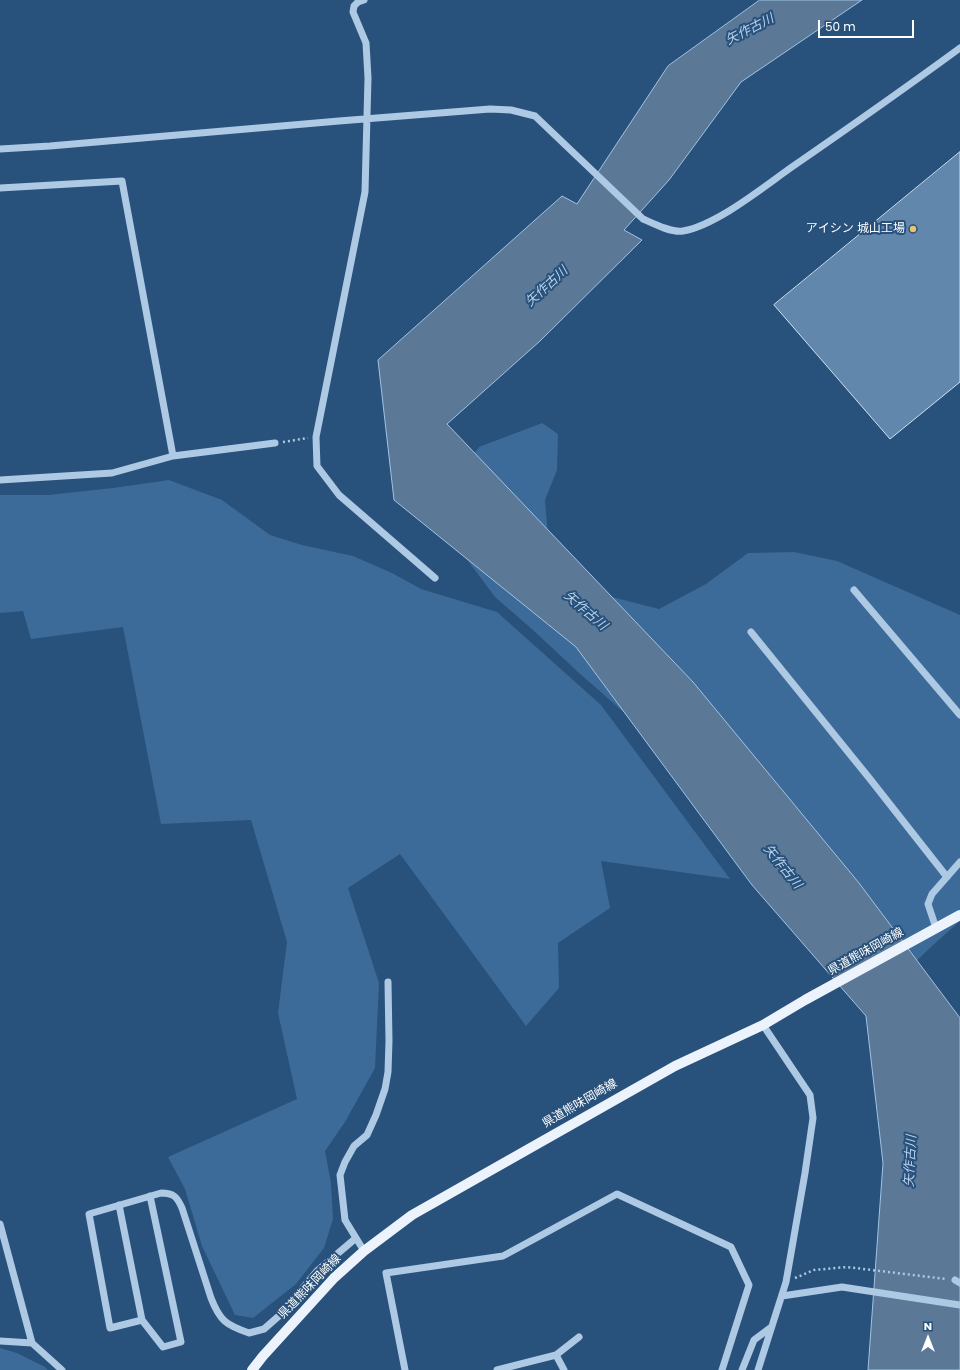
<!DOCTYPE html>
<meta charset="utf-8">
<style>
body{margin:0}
#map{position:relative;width:960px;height:1370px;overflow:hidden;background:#28517b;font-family:Poppins,sans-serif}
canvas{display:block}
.north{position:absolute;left:908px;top:1318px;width:40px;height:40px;-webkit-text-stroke:3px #28517b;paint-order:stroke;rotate:0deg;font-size:11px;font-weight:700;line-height:16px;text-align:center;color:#fff}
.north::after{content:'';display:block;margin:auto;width:14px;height:18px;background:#fff;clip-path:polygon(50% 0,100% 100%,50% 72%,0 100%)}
.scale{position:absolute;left:818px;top:20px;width:96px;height:18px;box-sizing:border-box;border:2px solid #fff;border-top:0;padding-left:5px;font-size:12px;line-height:14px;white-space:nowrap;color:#fff;-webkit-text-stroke:3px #28517b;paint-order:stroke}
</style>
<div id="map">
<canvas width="960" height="1370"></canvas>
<div class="north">N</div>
<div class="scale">50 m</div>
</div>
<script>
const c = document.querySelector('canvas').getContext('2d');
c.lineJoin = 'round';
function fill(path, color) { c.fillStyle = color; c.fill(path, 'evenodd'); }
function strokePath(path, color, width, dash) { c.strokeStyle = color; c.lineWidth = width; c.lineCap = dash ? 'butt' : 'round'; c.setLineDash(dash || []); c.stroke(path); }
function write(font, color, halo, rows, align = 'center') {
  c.font = font + ' Poppins,"Noto Sans JP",sans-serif'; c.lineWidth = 4; c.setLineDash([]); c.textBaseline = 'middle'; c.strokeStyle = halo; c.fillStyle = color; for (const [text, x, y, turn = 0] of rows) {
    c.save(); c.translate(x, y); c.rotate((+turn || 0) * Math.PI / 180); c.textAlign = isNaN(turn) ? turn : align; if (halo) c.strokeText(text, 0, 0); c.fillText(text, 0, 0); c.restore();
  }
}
fill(new Path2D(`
 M542,423L558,434L557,470L545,500L550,560L596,593L659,609L706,584L748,553L794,552L837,561L960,615V921L932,946L900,977L683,764L579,673L533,630L495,597L463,554L455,482L479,447Z
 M169,480L222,500L270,535L302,545L353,556L392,573L421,589L497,612L601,705L730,879L601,861L610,908L558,943L559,988L526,1026L400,854L348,888L379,983L375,1068L345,1122L325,1151L331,1183L333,1219L324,1248L296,1284L253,1318L235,1315L202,1246L185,1189L168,1157L297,1099L278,1013L287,942L251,820L161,824L123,627L31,639L23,611L0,613V495H48L113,488Z
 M0,1348L17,1353L45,1367L48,1370H0Z`), '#3c6b99');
const water = new Path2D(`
 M760,0H862L741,82L669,180L624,230L642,240L540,341L447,424L693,682L859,883L960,1018V1370H868L883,1163L866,1016L752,885L576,647L394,500L378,360L562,196L577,204L668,66Z`);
fill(water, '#5b7896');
strokePath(water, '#a1c4e4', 1);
const building = new Path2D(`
 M960,152V382L890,439L774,305Z`);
fill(building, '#6187ad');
strokePath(building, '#cfe2f3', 1);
strokePath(new Path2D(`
 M283,442L308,438
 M795,1278L814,1270L847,1267L946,1279`), '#adc9e4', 2.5, [2, 3]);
strokePath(new Path2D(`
 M364,0L358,2L354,6L353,12L366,43L368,78L365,192L316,437L317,466L339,495L435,578
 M0,149L50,146L339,121L490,109L511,110L535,116L643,219C654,224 672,233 683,231C716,225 761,189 789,169C847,129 904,89 960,48
 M0,188L122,181L173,456
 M0,480L112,473L173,456L275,443
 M854,590L960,715
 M751,632L870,779L947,877
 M936,928L928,904L932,894L960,862
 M119,1205L142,1320L110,1328L89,1214L161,1193C174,1193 177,1197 182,1208L211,1298C220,1321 226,1325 249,1333L264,1329L280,1315L317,1271L356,1238
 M0,1224L32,1343L62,1370
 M364,1251L345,1220L340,1175L345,1162L354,1146L367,1135L376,1115L385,1089L388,1072L389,1041L388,982
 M955,1280L960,1283
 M782,1296L842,1287L960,1305
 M142,1320L163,1347L181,1342L150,1196
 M0,1341L32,1343
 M556,1355L564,1370
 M405,1370L386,1273L503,1256L617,1194L731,1247L749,1285L722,1370
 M497,1370L556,1355L579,1337
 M742,1370L754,1340L770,1328
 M758,1370L786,1282L805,1173L813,1118L810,1095L763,1025`), '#adc9e4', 7);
strokePath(new Path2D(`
 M252,1370L263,1356L334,1278L364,1251L412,1215L675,1066L763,1025L805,1000L960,915`), '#ecf3fc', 10);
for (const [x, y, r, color] of [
 [913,229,4,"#ebc173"]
]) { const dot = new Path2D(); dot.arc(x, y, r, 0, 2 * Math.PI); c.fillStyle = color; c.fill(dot); strokePath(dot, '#28517b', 1.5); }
write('12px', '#fff', '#28517b', [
 ["アイシン 城山工場",905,229]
], 'right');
write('12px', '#fff', '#28517b', [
 ["県道熊味岡崎線",866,952,-29],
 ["県道熊味岡崎線",580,1104,-30],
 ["県道熊味岡崎線",310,1287,-46]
]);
write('italic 13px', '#b8d2ec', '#28517b', [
 ["矢作古川",750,30,-27],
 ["矢作古川",547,287,-43],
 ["矢作古川",585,611,41],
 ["矢作古川",782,867,51],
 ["矢作古川",911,1161,-87]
]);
</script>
